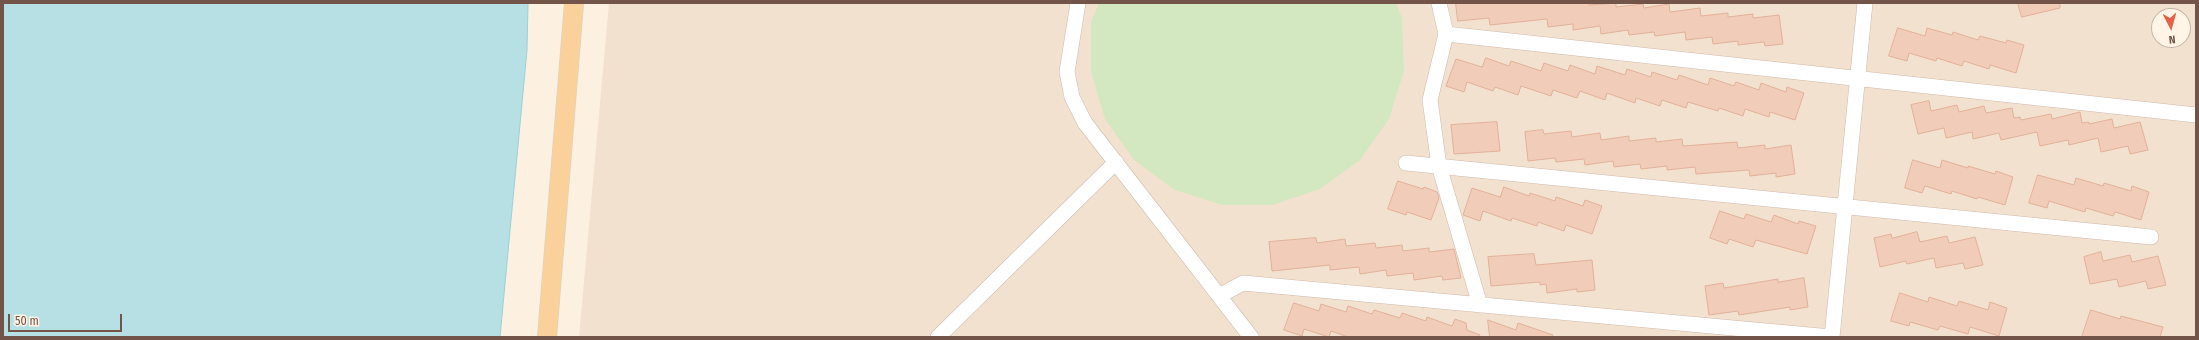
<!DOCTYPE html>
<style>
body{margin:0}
#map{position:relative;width:2199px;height:340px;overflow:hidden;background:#fcf0e1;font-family:"Fira Sans Condensed",sans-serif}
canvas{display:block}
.frame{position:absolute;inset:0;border:4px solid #725548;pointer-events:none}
.north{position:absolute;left:2151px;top:8px;width:40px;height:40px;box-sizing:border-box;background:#fff4e6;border:1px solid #c7b4a7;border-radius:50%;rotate:174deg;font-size:11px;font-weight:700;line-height:16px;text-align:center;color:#725548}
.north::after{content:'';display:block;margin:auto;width:14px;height:18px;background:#e46147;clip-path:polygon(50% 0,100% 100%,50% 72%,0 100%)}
.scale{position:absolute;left:8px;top:314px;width:114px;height:18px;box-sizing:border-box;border:2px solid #725548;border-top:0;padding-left:5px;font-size:12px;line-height:14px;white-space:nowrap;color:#725548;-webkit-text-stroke:3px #fff4e6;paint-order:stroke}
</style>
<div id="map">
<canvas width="2199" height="340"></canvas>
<div class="frame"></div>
<div class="north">N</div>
<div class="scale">50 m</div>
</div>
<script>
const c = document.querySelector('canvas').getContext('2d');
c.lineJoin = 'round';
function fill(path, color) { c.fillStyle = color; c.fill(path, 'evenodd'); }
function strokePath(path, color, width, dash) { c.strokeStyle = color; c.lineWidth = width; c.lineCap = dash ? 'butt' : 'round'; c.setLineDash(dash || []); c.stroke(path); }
fill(new Path2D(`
 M609,3H2196V337H579ZM2159,16H2183V40H2159Z`), '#f3e1cf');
fill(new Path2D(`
 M1099,3H1396L1402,18L1404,71L1389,119L1360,160L1320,189L1272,205H1222L1175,190L1134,160L1105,119L1091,72V22Z`), '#d3e8c0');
const water = new Path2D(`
 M3,3H528L527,50L500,337H3Z`);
fill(water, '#b6e0e4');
strokePath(water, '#9cd0d6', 1);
const building = new Path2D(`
 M1456,3H1589V5L1616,3V7L1643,4L1644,8L1669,4L1670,12L1700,8L1701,16L1728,13V17L1753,14V18L1779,15L1783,44L1765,46L1764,42L1738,45V41L1713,44L1712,37L1686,40L1685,32L1655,36L1654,32L1629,35L1628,30L1601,34L1600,26L1573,30V24L1548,27L1547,19L1490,25L1489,18L1458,21Z
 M2018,3H2060V8L2022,17Z
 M1898,28L1925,36L1927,28L1952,35L1953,32L1978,40L1980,36L2006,43L2007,40L2024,45L2016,73L1990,65L1989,69L1964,61L1962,66L1937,58L1936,61L1909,53L1907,61L1889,56Z
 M1486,58L1509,66L1511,61L1541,71L1544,63L1568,71L1570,65L1595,74L1597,66L1625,75L1627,69L1651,77L1652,72L1677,80L1679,75L1708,85L1710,78L1734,86L1736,82L1759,90L1761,83L1786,92L1787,87L1804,93L1795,120L1770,112L1769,117L1745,109L1743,116L1719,108L1718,111L1688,102L1686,108L1662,100L1660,106L1636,98L1635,103L1607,93L1605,100L1580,91L1577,98L1553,90L1551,96L1521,86L1518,95L1495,87L1493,91L1467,82L1464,92L1446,86L1456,59L1482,67Z
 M1929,101L1931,111L1957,105L1959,112L1984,106L1986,113L2012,108L2014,118L2020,117L2021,120L2051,114L2052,119L2080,112L2082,123L2089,122V124L2112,119L2114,128L2140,122L2148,150L2130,154L2128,146L2101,152L2098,138L2069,145L2068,140L2040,146L2037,132L2001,140L1999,133L1973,139L1972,132L1946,138L1944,128L1918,134L1911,105Z
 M1497,122L1500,151L1454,154L1451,125Z
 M1543,130L1544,134L1571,131L1572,137L1600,133L1601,140L1629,136V141L1656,138V142L1682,139L1683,146L1737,142L1738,148L1765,145V149L1791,145L1795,174L1776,177V173L1750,176L1749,170L1696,174L1695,167L1667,170V166L1641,169L1640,164L1614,167L1613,161L1585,165L1584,159L1556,162L1555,158L1528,161L1525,132Z
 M1913,160L1940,168L1942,160L1968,168V166L1995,174L1996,171L2013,177L2005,205L1978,197L1977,199L1952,191L1951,194L1925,186L1922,193L1905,188Z
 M2038,175L2074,185L2076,178L2103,186L2104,183L2131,191L2132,186L2149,192L2141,220L2115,212L2113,216L2086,208L2085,212L2049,201L2047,208L2029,203Z
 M1398,181L1423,189L1424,187L1437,192L1439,198L1431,220L1407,212L1406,215L1388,209Z
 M1504,187L1529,196L1530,193L1555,201L1556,197L1583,206L1585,200L1602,206L1592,234L1566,225L1564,231L1538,222L1537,226L1512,218L1511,221L1483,211L1480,221L1463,215L1472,188L1500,197Z
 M1720,211L1744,219L1746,214L1771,222L1774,215L1798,224L1799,221L1816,226L1807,254L1756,240L1753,247L1729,239L1727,244L1710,238Z
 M1917,232L1920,242L1947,236L1949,243L1975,237L1983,265L1965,269L1963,263L1936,268L1934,258L1907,264L1906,261L1880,267L1874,238L1891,234L1892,238Z
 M1316,238L1317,243L1345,239L1346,246L1375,243L1376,248L1402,245L1403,251L1429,248V252L1454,249L1461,278L1443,280L1442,276L1414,280L1413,273L1387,276L1386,270L1360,274L1359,267L1330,270V265L1272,271L1269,242Z
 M2101,252L2103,261L2130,255L2132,262L2158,256L2166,285L2148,289L2146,281L2119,287L2117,279L2090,284L2084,257Z
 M1534,254L1536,265L1592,260L1595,290L1577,292V289L1547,293L1546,284L1540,285V282L1491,286L1488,257Z
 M1804,278L1808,307L1790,310V307L1739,315L1738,311L1709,315L1705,286L1723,283L1724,288L1778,279V282Z
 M1900,293L1928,302L1929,297L1957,306L1959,301L1988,310L1990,302L2007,308L1999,336L1970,327L1968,334L1940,326L1938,330L1910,322L1909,326L1891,321Z
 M1294,303L1319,311L1321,304L1346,312L1348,306L1372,314L1374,310L1400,318L1402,313L1426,321L1427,317L1452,326L1455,319L1466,323L1467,330L1480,335L1479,337H1348L1331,331L1329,337L1304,329L1302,336L1284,330Z
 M2091,310L2120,319L2121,316L2163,327L2160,337H2082Z
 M1488,320L1516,330L1518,323L1553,335L1552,337H1490Z`);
fill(building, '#f0ccb9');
strokePath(building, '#e3b19a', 1);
const minor = new Path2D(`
 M1078,3L1067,72L1072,97L1085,123L1251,337
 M1439,3L1446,34L1430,100L1439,166L1480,305
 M1446,34L2196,115
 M1406,163L2151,237
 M1219,296L1243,283L1831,337
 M938,337L1116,162
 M1832,337L1865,3`);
const major = new Path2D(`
 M547,337L574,3`);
strokePath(minor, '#ceb9ab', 16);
strokePath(major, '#d8cfcc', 20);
strokePath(minor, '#fff', 15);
strokePath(major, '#fad19a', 19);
</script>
